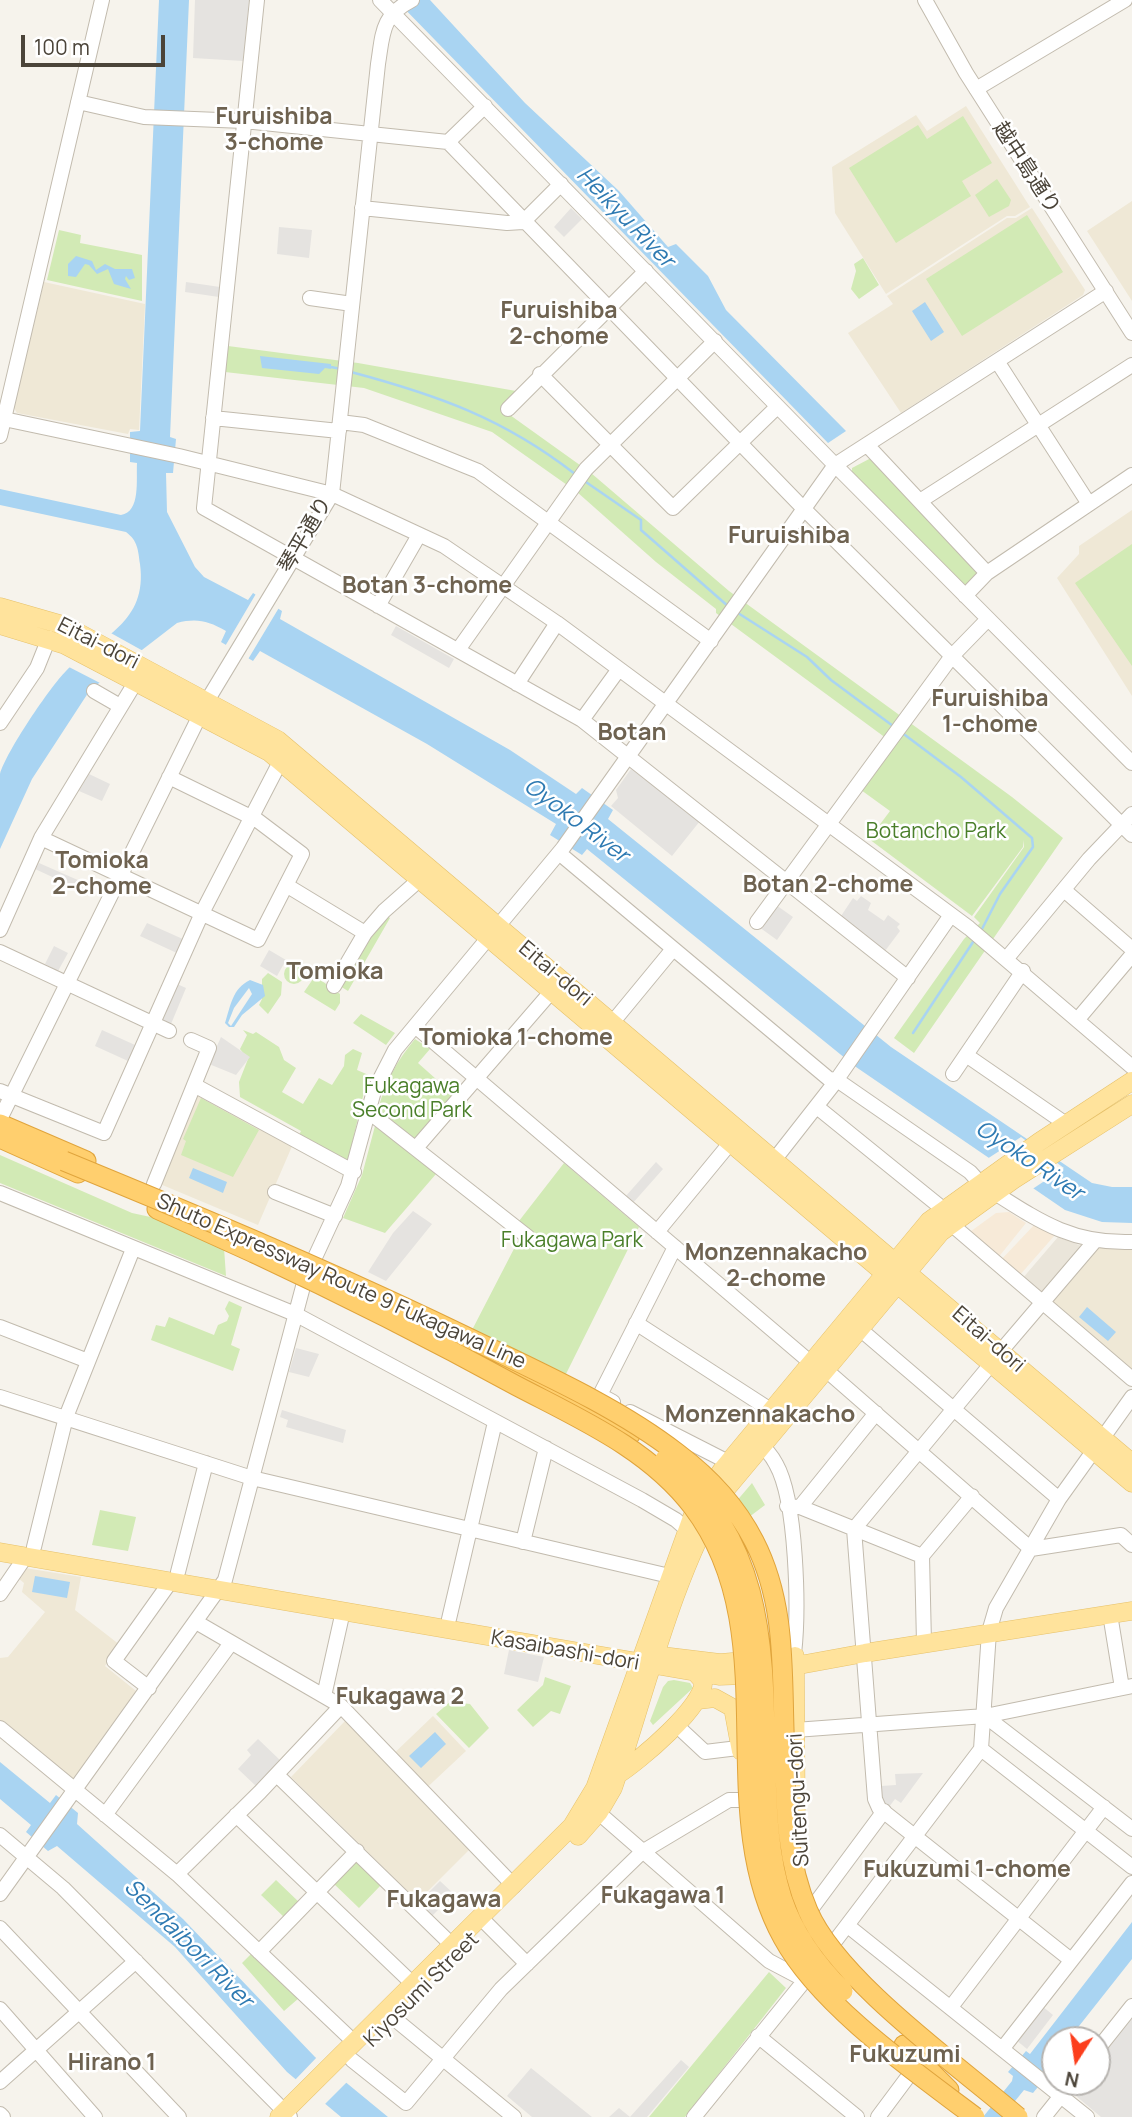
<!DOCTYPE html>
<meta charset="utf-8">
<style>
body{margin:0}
#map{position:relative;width:1132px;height:2117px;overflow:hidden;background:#f6f3ec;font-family:Manrope,sans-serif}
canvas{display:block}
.north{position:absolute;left:1041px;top:2026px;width:70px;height:70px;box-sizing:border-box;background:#fff;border:2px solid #b7b4b0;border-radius:50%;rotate:192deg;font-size:19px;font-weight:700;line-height:28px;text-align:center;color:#4b4439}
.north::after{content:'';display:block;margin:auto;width:24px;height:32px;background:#fc3f1d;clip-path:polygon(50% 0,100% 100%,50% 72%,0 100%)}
.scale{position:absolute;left:21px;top:35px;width:144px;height:32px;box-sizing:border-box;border:4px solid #4b4439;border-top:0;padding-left:9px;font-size:21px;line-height:24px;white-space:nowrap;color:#4b4439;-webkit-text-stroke:5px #fff;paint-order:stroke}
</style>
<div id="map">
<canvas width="1132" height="2117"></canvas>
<div class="north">N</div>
<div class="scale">100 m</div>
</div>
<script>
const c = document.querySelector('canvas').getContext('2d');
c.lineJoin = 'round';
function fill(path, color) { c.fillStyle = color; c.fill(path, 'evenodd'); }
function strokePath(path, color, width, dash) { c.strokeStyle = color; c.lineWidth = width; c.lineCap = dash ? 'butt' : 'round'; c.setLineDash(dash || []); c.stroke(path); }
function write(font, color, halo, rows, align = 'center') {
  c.font = font + ' Manrope,"Noto Sans JP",sans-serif'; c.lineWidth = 5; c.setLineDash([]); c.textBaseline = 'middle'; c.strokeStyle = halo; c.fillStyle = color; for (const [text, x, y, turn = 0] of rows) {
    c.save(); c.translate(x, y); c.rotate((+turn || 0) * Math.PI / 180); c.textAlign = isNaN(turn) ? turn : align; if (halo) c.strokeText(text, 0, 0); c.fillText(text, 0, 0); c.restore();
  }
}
fill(new Path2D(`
 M1058,1237L1084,1247L1043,1296L1022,1279Z`), '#eae5da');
fill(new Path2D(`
 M1009,1212L1026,1223L997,1259L967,1234L996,1213Z
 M1035,1224L1055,1235L1019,1276L1000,1261Z`), '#f7ead8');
fill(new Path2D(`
 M966,106L1030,207L1015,216H1007L886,294L835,213L832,167L916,115L927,131Z
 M1132,201V301L1087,231Z
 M1032,208L1085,290L1083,295L901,413L848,333L893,304L887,296L1007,218H1016Z
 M44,282L145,304L139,430L130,429L128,434L17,413L14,408Z
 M1132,510V696L1057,578L1079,554V546Z
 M200,1094L293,1144L258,1225L160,1184L197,1095Z
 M1096,1248H1132V1373L1049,1302Z
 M25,1568L81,1577L75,1610L120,1645L105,1666L136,1691L73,1779L0,1720V1658L8,1657L45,1612L22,1592L24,1583L18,1578Z
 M433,1716L466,1751L419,1795L470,1849L418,1901L291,1777L345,1721L386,1761Z`), '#efe8d6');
fill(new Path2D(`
 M963,116L992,163L962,181L971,196L896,243L849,168L918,125L927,139Z
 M997,179L1011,200L1009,206L989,217L975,195Z
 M1027,215L1063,272L962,336L926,279Z
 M59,230L81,235L80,243L142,255V301L47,280Z
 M863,258L879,285L859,299L851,289L856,271L854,264Z
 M228,346L358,363L516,391L510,415L591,473L729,591L1012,797L1063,838L914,1053L894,1038L964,939L980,923L974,917L1024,847L1023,840V847L972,916L869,839L890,811L861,790L894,744L716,613V609L656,562L577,492L492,432L364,388L225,372Z
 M871,458L981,573L966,587L852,472V468Z
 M1132,544V666L1075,583Z
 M386,915L390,918L348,991L340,986L369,933Z
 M284 974a10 10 0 1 1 20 0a10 10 0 1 1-20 0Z
 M268,973L282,982L281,995L268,1014L259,1005L262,999V979Z
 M315,976L340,994V1003L335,1011L304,992Z
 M361,1014L395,1033L386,1045L353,1023Z
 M243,1030L253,1034L256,1032L279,1047L284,1060L296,1068L282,1092L303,1104L319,1078L332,1085L344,1066L345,1055L353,1049L362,1053L357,1070L371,1076L364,1092L348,1161L298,1137L301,1131L240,1097L239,1082L248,1059L240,1049L247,1035Z
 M415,1039L430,1049L418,1063L454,1095L416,1141L378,1111C384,1083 397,1061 415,1039Z
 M201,1098L259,1130L233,1177L181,1155L186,1141L183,1139Z
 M375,1126L436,1174L385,1233L343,1218L362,1175Z
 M0,1155L132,1213L155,1218L224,1248L226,1276L0,1183Z
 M564,1163L639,1227L563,1380L471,1332L518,1241L519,1221Z
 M229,1301L242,1307L231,1345L240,1349L233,1371L151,1340L156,1325L165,1327L169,1317L214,1335L218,1325L227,1321L229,1316L225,1309Z
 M752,1483L765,1505L724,1536L723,1517Z
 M100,1510L136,1517L128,1551L92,1545Z
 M545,1677L571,1686L560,1714L551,1711L533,1727L517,1710L543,1685Z
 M674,1680L690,1683L693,1688L653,1725L650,1721L663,1687L668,1681Z
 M450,1702L470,1704L489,1728L469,1748L436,1714Z
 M354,1860L381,1885L359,1908L333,1883Z
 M276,1880L301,1904L286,1919L261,1895Z
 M251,1954L299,1998L284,2011L242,1963Z
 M769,1972L786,1988L685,2117H649Z`), '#d2eab5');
fill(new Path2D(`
 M195,0H249L243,61L193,58Z
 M571,208L582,219L564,237L554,227Z
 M279,227L312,230L309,258L277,254Z
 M186,282L220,287L219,297L185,292Z
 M396,626L454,659L449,668L391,635Z
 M631,769L700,821L672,856L611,806L618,798L616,790Z
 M89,774L110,784L102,801L79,791Z
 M39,863L80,881L76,888L35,869Z
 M861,896L871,903L868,910L884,921L888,915L900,924L897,927L900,931L885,951L841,916L853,898L857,901Z
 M776,905L793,917L777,940L759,927Z
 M147,923L185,940L179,954L140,936Z
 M54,946L68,953L58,971L45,964Z
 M269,950L286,960L277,976L260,966Z
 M177,984L186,988L171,1024L161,1020Z
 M102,1030L135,1045L128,1061L95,1046Z
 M221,1037L250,1057L236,1075L209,1064Z
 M656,1162L663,1169L632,1204L625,1197Z
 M413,1211L432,1224L386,1281L368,1272L393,1233Z
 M296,1348L319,1354L309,1377L289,1372Z
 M282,1410L346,1430L343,1443L286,1427L288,1420L280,1417Z
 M509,1650L544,1657L538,1682L504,1674Z
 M258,1739L282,1762L257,1787L238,1769L251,1755L247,1750Z
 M923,1773L901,1803L895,1799L889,1807L881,1801V1786L896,1785L895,1774Z
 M440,1881L454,1894L430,1918L417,1904Z
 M1042,2006L1053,2015L1027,2049L1016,2040Z
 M1132,2016V2117H1101L1069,2090L1076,2082H1097V2056Z
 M681,2060L689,2067L647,2117H609L619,2108L630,2117Z
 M531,2068L592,2117H532L507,2096Z`), '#e5e3e0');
fill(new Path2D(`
 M159,0H189L170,437L176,439L173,473H166L167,512L195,567L204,577L248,600L253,593L282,611L280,619L510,750L576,794L582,788L613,810L608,819L891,1047L1092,1183L1112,1187H1132V1223L1102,1222L1065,1210L856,1067L587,849L582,855L550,835L556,824L427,744L260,651L253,661L221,642L226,631C208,621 197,618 177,623L90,690L32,779L0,849C0,828 0,793 0,774C6,752 50,687 66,671C101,636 148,623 140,564C138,550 138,541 126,532L0,505V489L121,515C141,512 136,479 137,463L130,462V432L140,431Z
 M396,0H430L525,103L619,191L668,247L676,244L708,276L726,310L846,431L828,443Z
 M76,256L92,261L96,270L105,264L115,269H132L135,278L129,280L126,276L125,279L131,289L114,284L108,269L97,274L89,265L85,264L76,277L68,276V264Z
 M925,302L944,332L931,341L912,311Z
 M260,356L331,364V369L325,368L319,374L262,368Z
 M250,980L263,985L265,996L242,1015L234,1027H229L225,1023C231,1005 232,989 250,980ZM249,988L252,994L231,1026L228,1023L234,1008Z
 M193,1168L227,1182L223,1193L189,1178Z
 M1087,1307L1116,1332L1108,1341L1079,1317Z
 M35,1576L70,1582L67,1598L32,1592Z
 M435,1732L446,1744L421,1768L409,1756Z
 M0,1762L50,1803L56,1795L78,1813L77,1824L183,1919L315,2057L388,2117H341L287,2072L175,1947L57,1846L48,1851L26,1832L31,1825L0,1799Z
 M1132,1922V1959L1068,2040H1055V2057L1047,2067L1051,2071L1033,2093L1024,2090L1002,2117H983L1012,2081L1013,2076L1008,2072L1026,2051L1030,2054Z`), '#a9d4f2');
fill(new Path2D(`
 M257,592L280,606L247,661L224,648Z
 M109,632L145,652L102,684L67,666Z
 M1021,1137L1064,1168L1031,1190L987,1159Z
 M318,2056L348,2081L324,2105L294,2081Z`), '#f6f3ec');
strokePath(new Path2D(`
 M331,367L341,369
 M351,372C437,395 503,418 575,474
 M583,480L641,520V530L729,607
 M738,613L807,657L831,680L893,726
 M901,732L961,777L1032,838L1033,847L1000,894L981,931
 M913,1033L975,939`), '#a9d4f2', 2.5);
const minor = new Path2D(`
 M257,0L204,508L582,720L908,978
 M380,0L835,465L1132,763
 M925,0L966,73L1132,333
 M976,89L1125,0
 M78,102L144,117L244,121L448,142L485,106
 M448,142L804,509L1132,835
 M362,208L507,223L523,222L561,184
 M310,298L352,304
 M997,361L1089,504
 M540,374L673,508L777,407
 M508,409L646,271
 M213,418L339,431
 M4,419L179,456L332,494L444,546L557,623L969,928L1132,1067
 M340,422L364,425L478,471L711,641
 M0,436L102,0
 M867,445L987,573
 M920,501L1132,365
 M965,596L987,573L1132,475
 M378,606L419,535
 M458,650L586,469L715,341
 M517,684L557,623
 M94,691L120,706
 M582,720L619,669
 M0,723L37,668L49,638
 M41,838L258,940L302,854L257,820L169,777
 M559,853L829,1079L837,1080L970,1172L980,1183
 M286,885L365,933
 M1064,890L1132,949
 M757,922L952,656L988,619
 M0,930L41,838L135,683
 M0,952L169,1031
 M1007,958L1089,859L1132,814
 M334,986L365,933L384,911L419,880
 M1078,1019L1132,955
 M612,1023L673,949
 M415,1026L810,1362
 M966,1055L1066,1124
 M953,1074L1023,971
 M194,1085L354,1172
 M0,1091L104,1133L202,913L280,762
 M817,1107L943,1209
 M369,1112L528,1237
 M0,1119L207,701L332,494L378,64C383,33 381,16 412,0
 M416,1148L551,992
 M775,1159L833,1085L951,915
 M154,1184L209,1048L191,1040
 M275,1192L335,1216
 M0,1193L295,1314L642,1500L676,1520L693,1535
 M995,1193C1042,1223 1074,1244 1132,1242
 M951,1224L1132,1379
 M657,1232L736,1136
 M636,1323L772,1411
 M0,1327L88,1361
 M861,1330L1059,1499
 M1001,1351L1094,1242
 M992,1363L854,1529L875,1799L879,1808L1071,1960
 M826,1370L1031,1549L1121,1535L1132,1545
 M0,1397L252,1478L678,1578
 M613,1402L600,1395L675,1247
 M630,1412L728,1462
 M755,1439C763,1446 771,1454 776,1464C797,1501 799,1611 794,1654
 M787,1506L800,1507L922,1556L924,1643
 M800,1507L876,1413
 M523,1542L546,1448
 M34,1547L66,1417L133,1249
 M922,1556L972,1496
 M178,1572L206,1463
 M0,1594L26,1556
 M1110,1614L1122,1688
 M449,1619L495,1422
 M196,1622L341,1706L514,1886
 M149,1688L114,1661L171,1581
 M324,1696L343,1611
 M985,1716L1132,1829
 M675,1724L705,1752L738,1748
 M0,1728L177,1874L353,2041
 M795,1730L985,1716L1132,1686
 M981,1749L1132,1867
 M277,1775L452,1945
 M592,1807L769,1961L805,1980
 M105,1815L231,1643
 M236,1815L413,1984
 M0,1835L63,1888L290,2117
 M177,1874L260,1792L341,1706
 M0,1894L225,1580L305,1279L348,1186L374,1091L395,1050L563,848L835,465L1106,291
 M812,1908L884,1811
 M480,1917L527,1964
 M848,1926L1087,2117
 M0,1928L179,2117
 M259,1952L357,1851
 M826,1953L981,1749L989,1632L996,1608L1059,1499L1132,1397
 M951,2007L1104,1807
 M0,2009L95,2117
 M385,2011L514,2117
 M758,2036L857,2117
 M1003,2048L1132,1883
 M1097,2050L1132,2006
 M352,2060L406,2103L501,1989L642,1852L729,1800H749
 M0,2082L136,1961
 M0,2114L3,2117
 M694,2117L814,1969
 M878,2117L913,2070
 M1044,2117L1072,2082`);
const major = new Path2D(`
 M0,607L66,626L278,740L1132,1463
 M0,625L65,645L269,752L1132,1483
 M0,1552L719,1676L745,1675L865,1653L1132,1611
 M662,1656L720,1663L756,1660
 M795,1656L796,1828
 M698,1700L715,1698L733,1708L741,1751
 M617,1775C637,1763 707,1704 703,1681L696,1673
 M578,1836L599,1812L613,1788C645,1695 672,1577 722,1494L941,1232L1013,1180L1132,1104
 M279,2117L572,1826L595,1788L695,1509L722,1470L929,1221L1039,1142L1132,1081`);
const highway = new Path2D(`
 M0,1124L86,1161
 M0,1138L78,1173
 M157,1209L254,1253
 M483,1366L515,1373L630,1435
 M904,2045L949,2090`);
strokePath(minor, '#c2bbae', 16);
strokePath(major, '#e6c16a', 19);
strokePath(highway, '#e0a43c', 21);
strokePath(minor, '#fff', 14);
strokePath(major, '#ffe39c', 18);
strokePath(highway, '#ffcf6e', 19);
const highwayBridge = new Path2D(`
 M64,1161C203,1218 342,1276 477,1342C543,1374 619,1408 677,1453C709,1477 736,1506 754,1541C785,1601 782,1665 784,1729C786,1791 783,1854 808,1911C838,1981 959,2066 1018,2117
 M254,1253C344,1295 431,1339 517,1386C580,1419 649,1449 693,1507C789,1634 710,1806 783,1938C820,2006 914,2071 975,2117
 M665,1459C767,1544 763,1650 766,1771C767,1814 769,1857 782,1898C794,1934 817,1965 843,1991`);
strokePath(highwayBridge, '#e0a43c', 21, []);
strokePath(highwayBridge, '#ffcf6e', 19);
write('21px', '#4b4439', '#fff', [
 ["越中島通り",1026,168,57],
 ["琴平通り",306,535,-60],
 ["Eitai-dori",98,644,27],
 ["Eitai-dori",555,974,40],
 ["Shuto Expressway Route 9 Fukagawa Line",341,1282,24],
 ["Eitai-dori",988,1340,41],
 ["Kasaibashi-dori",565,1651,10],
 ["Suitengu-dori",799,1800,-93],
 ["Kiyosumi Street",422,1990,-45]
]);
write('21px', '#4a7f2a', '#fff', [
 ["Botancho Park",936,832],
 ["Fukagawa",412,1087],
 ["Second Park",412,1111],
 ["Fukagawa Park",572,1241]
]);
write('bold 23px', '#6e6250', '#fff', [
 ["Furuishiba",274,118],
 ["3-chome",274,144],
 ["Furuishiba",559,312],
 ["2-chome",559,338],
 ["Botan 3-chome",427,587],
 ["Furuishiba",990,700],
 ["1-chome",990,726],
 ["Tomioka",102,862],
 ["2-chome",102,888],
 ["Botan 2-chome",828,886],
 ["Tomioka 1-chome",516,1039],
 ["Monzennakacho",776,1254],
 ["2-chome",776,1280],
 ["Fukagawa 2",400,1698],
 ["Fukuzumi 1-chome",967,1871],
 ["Fukagawa 1",663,1897],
 ["Hirano 1",112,2064]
]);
write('italic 23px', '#2e7ab2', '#fff', [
 ["Heikyu River",625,218,46],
 ["Oyoko River",576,821,37],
 ["Oyoko River",1029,1161,34],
 ["Sendaibori River",188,1944,45]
]);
write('bold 24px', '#6e6250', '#fff', [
 ["Furuishiba",789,536],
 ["Botan",632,733],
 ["Tomioka",335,972],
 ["Monzennakacho",760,1415],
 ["Fukagawa",444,1900],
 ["Fukuzumi",905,2055]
]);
</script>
